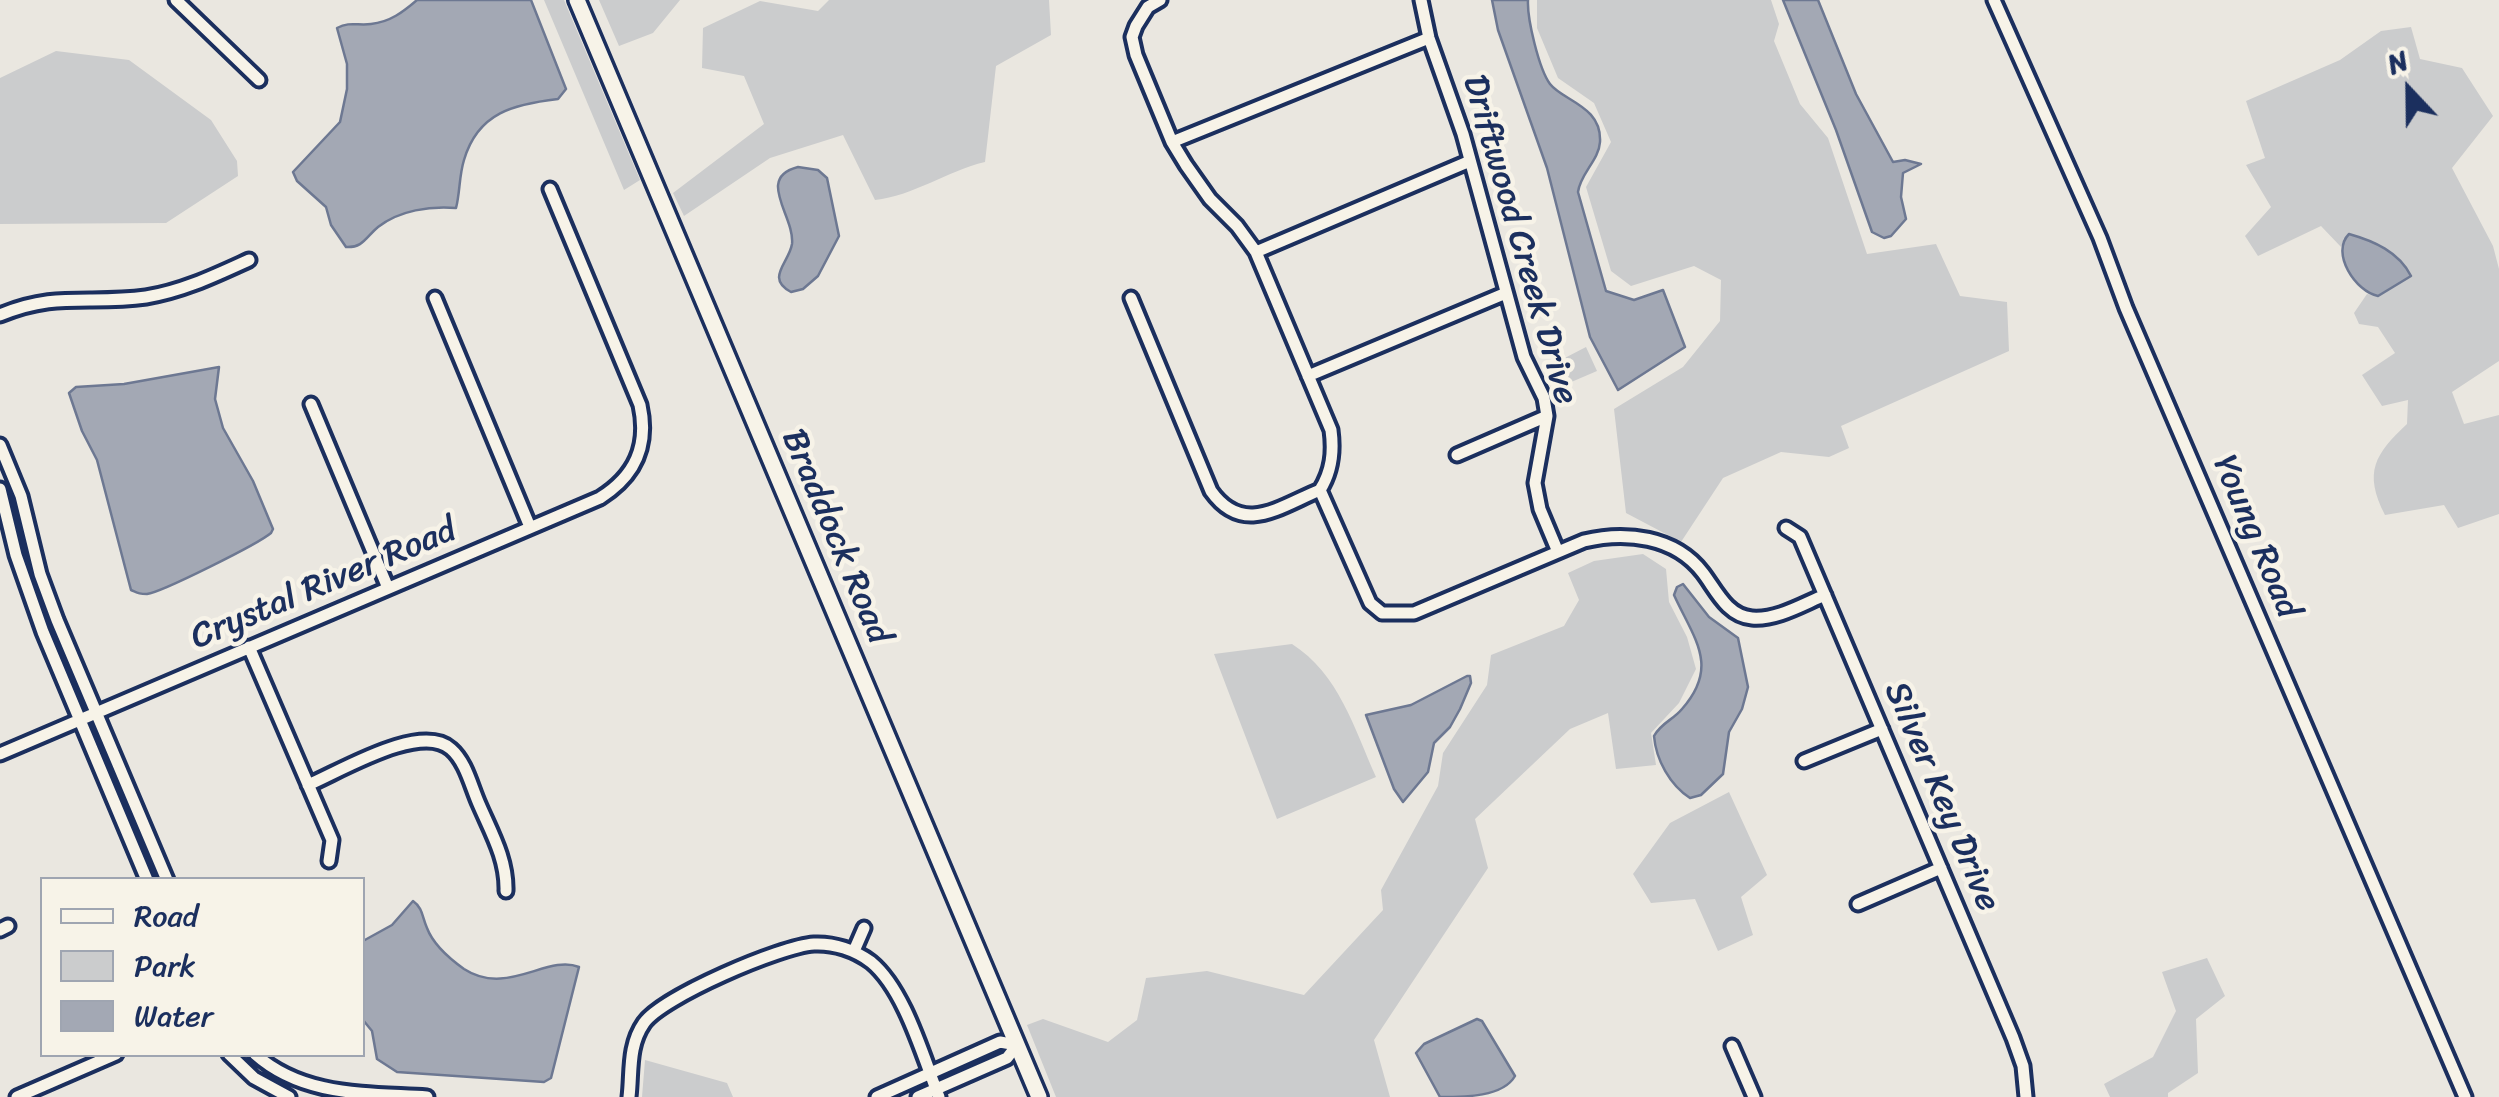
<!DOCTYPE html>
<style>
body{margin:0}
#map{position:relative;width:2499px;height:1097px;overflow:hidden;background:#eae7e0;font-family:Sriracha,sans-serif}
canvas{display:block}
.legend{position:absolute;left:40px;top:877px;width:325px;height:180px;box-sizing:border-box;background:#f7f3e8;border:2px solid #9fa5b1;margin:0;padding:12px 18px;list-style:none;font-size:30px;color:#1b2f5e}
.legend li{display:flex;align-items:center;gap:20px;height:50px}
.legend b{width:50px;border:2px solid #9fa5b1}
.north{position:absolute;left:2359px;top:40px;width:100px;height:100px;-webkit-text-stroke:8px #f7f3e8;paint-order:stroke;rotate:338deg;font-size:28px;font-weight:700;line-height:40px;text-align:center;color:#1b2f5e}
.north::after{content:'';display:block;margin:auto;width:35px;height:45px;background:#1b2f5e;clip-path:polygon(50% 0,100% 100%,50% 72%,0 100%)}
</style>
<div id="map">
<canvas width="2499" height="1097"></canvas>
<ul class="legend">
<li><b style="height:12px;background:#f7f3e8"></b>Road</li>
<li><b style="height:28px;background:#cbcccd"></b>Park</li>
<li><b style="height:28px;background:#a3a8b4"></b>Water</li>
</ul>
<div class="north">N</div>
</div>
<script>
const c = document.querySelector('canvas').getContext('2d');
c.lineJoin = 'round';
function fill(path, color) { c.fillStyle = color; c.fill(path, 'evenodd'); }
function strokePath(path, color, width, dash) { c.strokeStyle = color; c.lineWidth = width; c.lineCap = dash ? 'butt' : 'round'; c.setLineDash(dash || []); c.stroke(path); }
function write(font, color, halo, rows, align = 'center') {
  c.font = font + ' Sriracha,sans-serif'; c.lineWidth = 9; c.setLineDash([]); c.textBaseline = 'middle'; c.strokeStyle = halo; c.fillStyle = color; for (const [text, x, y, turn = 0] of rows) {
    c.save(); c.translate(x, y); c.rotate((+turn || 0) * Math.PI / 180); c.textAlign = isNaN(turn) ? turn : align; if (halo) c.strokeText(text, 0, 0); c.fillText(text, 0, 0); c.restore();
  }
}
fill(new Path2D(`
 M544,0H564L640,180L624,190Z
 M599,0H680L653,33L619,46Z
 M829,0H1049L1051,35L996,66L985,162C947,171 913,196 875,200L843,135L770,158L684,216L673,193L764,124L744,76L702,68L703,28L760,1L818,11Z
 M1537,0H1771L1779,24L1774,41L1800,104L1828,138L1867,254L1936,244L1960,296L2007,302L2009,351L1841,426L1849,448L1829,457L1781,452L1723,478L1681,542L1626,513L1614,409L1683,367L1720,321L1721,280L1694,266L1631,286L1611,271L1586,187L1611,142L1594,103L1558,78L1537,28Z
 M2411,27L2420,59L2462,68L2493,116L2452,168L2493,246L2499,269V361L2452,392L2464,424L2499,415V514L2458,528L2444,505L2385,515C2363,472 2375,454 2407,424L2408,400L2382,406L2362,375L2395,353L2378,327L2359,324L2354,313L2367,294L2378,296L2344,238L2341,247L2321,226L2258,256L2245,236L2271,207L2246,165L2265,158L2246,101L2340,60L2381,31Z
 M56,51L129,60L211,120L237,161L238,176L166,223L0,224V78Z
 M1586,347L1597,371L1569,383L1565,382L1557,362Z
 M1643,554L1666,569L1669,602L1687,637L1696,669L1679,703L1651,733L1656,765L1616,769L1608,713L1570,729L1475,819L1488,868L1374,1040L1390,1097H1056L1027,1025L1043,1019L1108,1042L1137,1020L1146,978L1207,971L1304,995L1383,910L1381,890L1438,786L1443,753L1487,685L1491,655L1564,626L1579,600L1568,573L1594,561Z
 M1292,644C1339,674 1354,728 1376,777L1277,819L1214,654Z
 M1729,792L1767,875L1741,897L1753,935L1718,951L1695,899L1651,903L1633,874L1670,823Z
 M2207,958L2225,996L2196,1019L2198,1073L2168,1093V1097H2110L2104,1084L2153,1057L2176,1011L2162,972Z
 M645,1060L727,1083L733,1097H642Z`), '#cbcccd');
const water = new Path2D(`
 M417,0H531L566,89L558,99C515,104 478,112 464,160C459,176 460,193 456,208C430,206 400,210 378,227C366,237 363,248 346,247L331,225L326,207L297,181L293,172L340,122L347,89V64L337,28C350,21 358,26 371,24C390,22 403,12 417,0Z
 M1492,0H1528C1527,19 1539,69 1550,84C1563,101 1602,106 1600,142C1599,160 1580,174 1578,192L1606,291L1634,300L1663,290L1685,347L1618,390L1590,337L1547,168L1498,30Z
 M1783,0H1818L1856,94L1893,162L1905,160L1921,164L1903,173L1901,197L1906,219L1891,236L1884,238L1872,232L1836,130Z
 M798,167L818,170L827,178L839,236L818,276L803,289L791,292C765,278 789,263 792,244C795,216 755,178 798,167Z
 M2349,234C2374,241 2399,252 2411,276L2378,296C2356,292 2330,253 2349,234Z
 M219,367L215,399L223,428L253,481L273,529L271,533C258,544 162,592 147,594C139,594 138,593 131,590L97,460L82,431L69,393L76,387L124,384Z
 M1683,584L1709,617L1738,638L1748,687L1742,709L1729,732L1723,774L1701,795L1690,798C1670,785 1656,760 1654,736C1661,723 1673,720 1682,709C1720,666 1694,639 1674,595L1677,587Z
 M1467,676H1470L1471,683L1460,709L1450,727L1434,743L1428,772L1403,802L1394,789L1366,715L1411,705Z
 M413,901C423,908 422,917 427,928C433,944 450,959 464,969C507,997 547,954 579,967L551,1078L544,1082L397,1072L377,1059L372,1031L363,1020V941L392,925Z
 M1477,1019L1482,1021L1515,1076C1503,1097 1465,1097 1440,1097L1416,1053L1424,1044Z`);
fill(water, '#a3a8b4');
strokePath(water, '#6d7892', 2.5);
const minor = new Path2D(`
 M176,0L259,80
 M1160,0L1148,7L1136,26L1132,37L1136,55L1172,142L1186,165L1210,199L1237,226L1256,252L1331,430C1334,452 1332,471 1320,490L1370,603L1382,613H1414L1584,541C1625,531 1675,536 1703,573C1716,590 1727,616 1752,618C1777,620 1803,604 1825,595
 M1421,0L1429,38L1463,134L1524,357L1544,398L1547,416L1535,483L1540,509L1558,552
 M1994,0L2100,238L2126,308L2465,1097
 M1172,142L1429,38
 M1256,252L1470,161
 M435,298L530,527
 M1131,298L1211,491C1243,536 1279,507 1320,490
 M0,315C57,291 89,305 146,297C183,291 216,275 249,260
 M1308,376L1506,293
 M311,404L388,588
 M0,445L21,496L40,574L57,620L167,880
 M1457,455L1547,416
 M0,489L16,555L43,632L147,880
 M1786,528L1800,537L2013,1038L2023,1066L2026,1097
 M249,647L332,840L329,861
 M0,754L600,498C635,476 649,446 640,405L550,189
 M1804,761L1882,729
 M308,785C341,771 421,722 451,749C466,762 471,786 479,804C491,832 507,859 506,891
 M1858,904L1941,868
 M0,930L8,926
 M854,951L864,928
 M1732,1046L1754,1097
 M229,1054L254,1078L289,1097
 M255,1054C303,1097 367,1093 427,1097
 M17,1097L116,1054
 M629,1097C632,1072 628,1046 644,1023C662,997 781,946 814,944C834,943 855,950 871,962C905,990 923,1057 939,1097
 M877,1097L1000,1042L1017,1045L1007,1058L918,1097`);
const tertiary = new Path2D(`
 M577,0L1039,1097`);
strokePath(minor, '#1b2f5e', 19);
strokePath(tertiary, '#1b2f5e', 22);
strokePath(minor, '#f7f3e8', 11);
strokePath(tertiary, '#f7f3e8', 15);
write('35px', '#1b2f5e', '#f7f3e8', [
 ["Driftwood Creek Drive",1519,240,74],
 ["Braddock Road",835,537,67],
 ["Young Road",2255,537,67],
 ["Crystal River Road",324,585,-23],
 ["Silver Key Drive",1941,797,67]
]);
</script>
